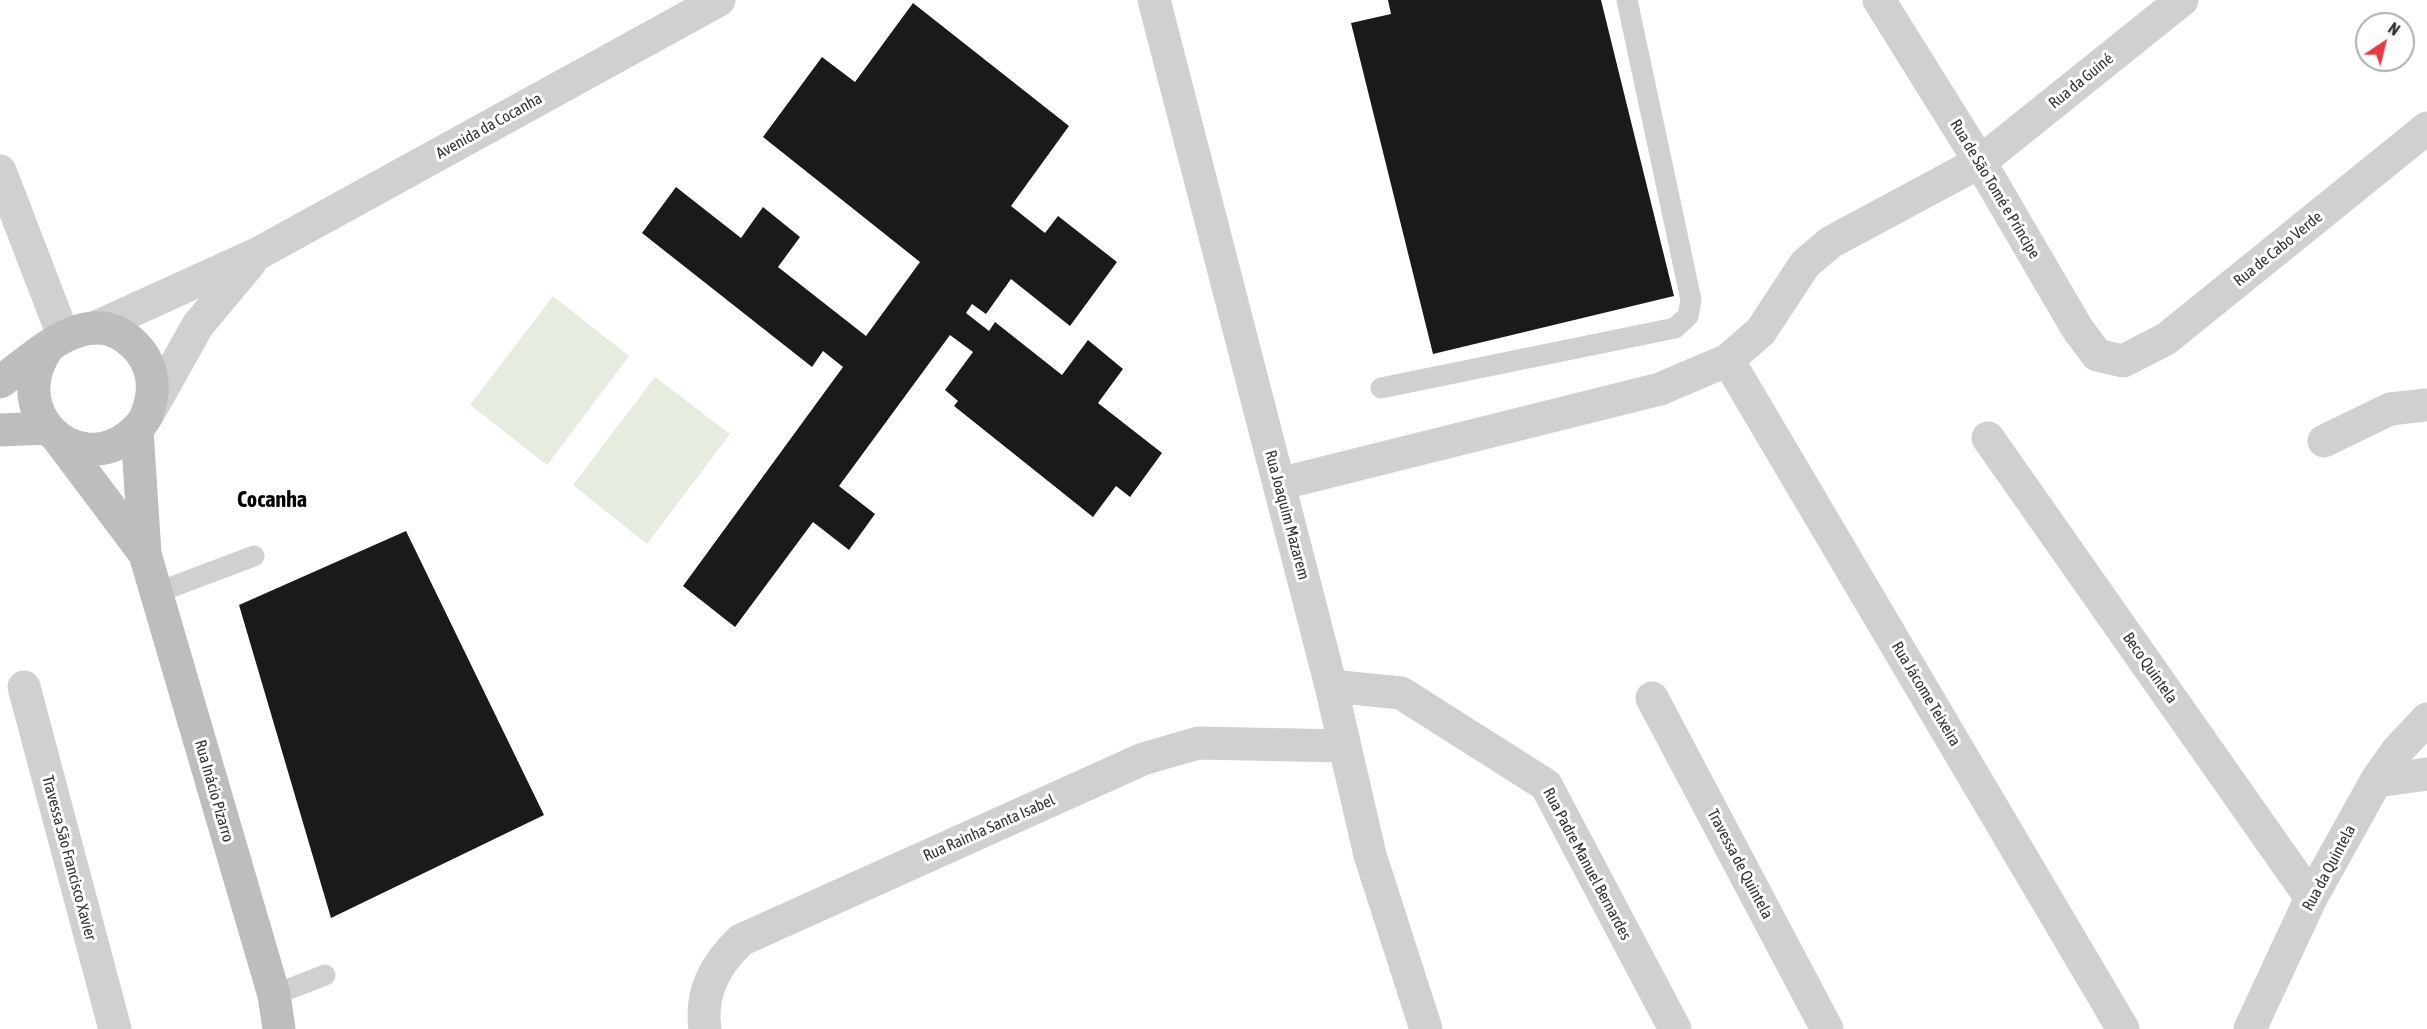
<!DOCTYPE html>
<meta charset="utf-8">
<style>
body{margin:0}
#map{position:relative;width:2427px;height:1029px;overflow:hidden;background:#fff;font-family:"Asap Condensed",sans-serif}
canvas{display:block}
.north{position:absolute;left:2355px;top:12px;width:60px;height:60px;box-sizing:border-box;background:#fff;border:2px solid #adadad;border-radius:50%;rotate:35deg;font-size:16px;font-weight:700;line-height:24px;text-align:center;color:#333}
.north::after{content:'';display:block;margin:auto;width:21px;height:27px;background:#e63946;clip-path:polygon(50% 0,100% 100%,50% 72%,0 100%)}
</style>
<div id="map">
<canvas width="2427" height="1029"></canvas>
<div class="north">N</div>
</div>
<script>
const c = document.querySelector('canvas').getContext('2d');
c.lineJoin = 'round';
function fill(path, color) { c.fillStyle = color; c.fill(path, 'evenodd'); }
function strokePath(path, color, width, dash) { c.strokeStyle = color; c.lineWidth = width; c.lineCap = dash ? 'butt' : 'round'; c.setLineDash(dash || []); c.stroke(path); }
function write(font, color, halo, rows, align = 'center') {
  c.font = font + ' "Asap Condensed",sans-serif'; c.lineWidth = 6; c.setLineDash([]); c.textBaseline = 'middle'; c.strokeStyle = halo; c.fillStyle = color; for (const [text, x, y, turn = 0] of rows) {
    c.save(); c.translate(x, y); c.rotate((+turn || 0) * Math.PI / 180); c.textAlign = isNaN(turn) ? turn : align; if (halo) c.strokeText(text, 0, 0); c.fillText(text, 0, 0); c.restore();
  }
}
fill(new Path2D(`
 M553,296L629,356L547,465L470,405Z
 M655,377L730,434L647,544L573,485Z`), '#e6ecdf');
fill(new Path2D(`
 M1388,0H1601L1674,296L1433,354L1351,23L1391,14Z
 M913,3L1069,126L1011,206L1045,233L1058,216L1117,262L1070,326L1011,279L986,314L972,304L966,313L989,331L995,322L1062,375L1088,340L1123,369L1098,403L1162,453L1130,497L1116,486L1093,517L954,406L958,401L945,390L973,352L950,335L839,486L875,514L849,550L813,522L735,627L683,586L843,367L823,351L812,367L642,233L676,187L741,238L763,207L800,237L778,267L866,336L920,262L763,137L822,57L855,82Z
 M406,531L544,815L331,918L239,605Z`), '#1a1a1a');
strokePath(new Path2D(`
 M1381,388L1675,328L1688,316L1691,300L1627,0
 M156,593L254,556
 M274,995L325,975`), '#d0d0d0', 21);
strokePath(new Path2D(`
 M1154,0L1331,686L1370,855L1426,1029
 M1879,0L1980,162L2077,328L2097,355L2123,361L2166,339L2427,128
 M0,171L63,335
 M1728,360L2123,1029
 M1988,438L2311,898
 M2324,441L2390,409L2427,405
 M1279,484L1660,389L1728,360L1761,331L1805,264L1831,242L1980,162L2182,0
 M1331,686L1401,693L1546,785L1675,1029
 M24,687L115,1029
 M1652,698L1827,1029
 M2376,781L2427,774
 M705,1029C700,992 715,965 741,940L1143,759L1198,743L1345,746
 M2250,1029L2311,898L2376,781L2397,751L2427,719`), '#d0d0d0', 33);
strokePath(new Path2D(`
 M94,328L259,253L719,0
 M147,416L198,325L250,263`), '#d0d0d0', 33);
strokePath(new Path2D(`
 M0,382C41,353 94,296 140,351C154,369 155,391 148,411C145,422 138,429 129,436C76,478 4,413 47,349
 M0,430L47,428
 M137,430L145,554L274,995L279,1029
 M57,437L145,554`), '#bdbdbd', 33);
write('16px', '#333', '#fff', [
 ["Rua da Guiné",2081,81,-39],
 ["Avenida da Cocanha",489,126,-29],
 ["Rua de São Tomé e Príncipe",1995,189,59],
 ["Rua de Cabo Verde",2278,249,-39],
 ["Rua Joaquim Mazarem",1287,515,75],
 ["Beco Quintela",2150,668,55],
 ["Rua Jácome Teixeira",1926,694,59],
 ["Rua Inácio Pizarro",214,791,74],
 ["Rua Rainha Santa Isabel",989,828,-24],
 ["Travessa São Francisco Xavier",69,858,75],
 ["Rua Padre Manuel Bernardes",1587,864,62],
 ["Travessa de Quintela",1740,864,62],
 ["Rua da Quintela",2329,868,-62]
]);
write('bold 22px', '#000', '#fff', [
 ["Cocanha",272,500]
]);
</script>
